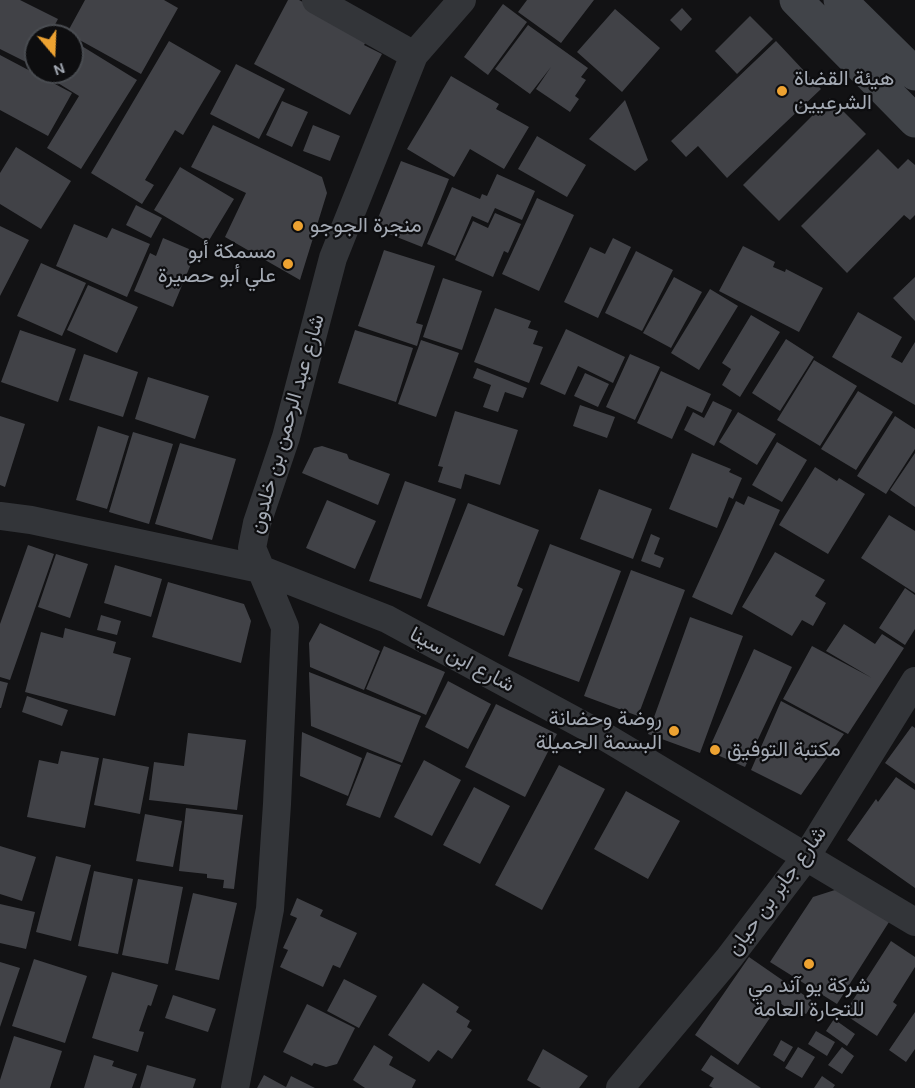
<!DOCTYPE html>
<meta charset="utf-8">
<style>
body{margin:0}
#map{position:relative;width:915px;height:1088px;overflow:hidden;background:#121214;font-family:Karla,sans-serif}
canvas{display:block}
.north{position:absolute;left:24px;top:24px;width:60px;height:60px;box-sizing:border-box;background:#0d0d0f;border:2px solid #494c51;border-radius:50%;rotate:161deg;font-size:16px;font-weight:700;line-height:24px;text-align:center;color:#a4aab4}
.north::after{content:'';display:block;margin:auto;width:21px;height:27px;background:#eda231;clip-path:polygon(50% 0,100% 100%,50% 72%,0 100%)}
</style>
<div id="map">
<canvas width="915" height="1088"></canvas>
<div class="north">N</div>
</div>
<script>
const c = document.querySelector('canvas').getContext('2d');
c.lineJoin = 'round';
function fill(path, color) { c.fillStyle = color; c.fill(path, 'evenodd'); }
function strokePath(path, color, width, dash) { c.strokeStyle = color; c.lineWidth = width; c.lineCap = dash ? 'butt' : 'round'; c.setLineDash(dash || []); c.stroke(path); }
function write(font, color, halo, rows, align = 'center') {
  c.font = font + ' Karla,Vazirmatn,sans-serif'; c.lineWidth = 4.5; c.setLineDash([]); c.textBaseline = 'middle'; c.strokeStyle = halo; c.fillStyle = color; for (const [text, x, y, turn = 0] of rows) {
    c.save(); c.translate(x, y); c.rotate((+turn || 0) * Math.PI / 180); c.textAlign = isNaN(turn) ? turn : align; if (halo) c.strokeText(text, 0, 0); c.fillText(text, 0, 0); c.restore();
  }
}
fill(new Path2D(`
 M0,0H20L58,19L49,36H36V62L34,66L0,49Z
 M85,0H164L178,8L141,74L67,33Z
 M288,0H299L369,37L364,45L382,54L350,115L254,64Z
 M527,0H594L561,43L518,12Z
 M503,4L527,22L488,75L464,57Z
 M682,8L692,19L681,31L670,20Z
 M615,9L660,48L622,92L577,52Z
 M750,16L773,39L737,74L715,51Z
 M528,25L588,68L581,77L586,80L575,96L579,99L570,112L536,89L551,67L530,94L495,69Z
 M72,40L137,80L81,169L47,148L79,96L40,72H72Z
 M169,41L221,71L183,135L175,130L145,180L154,185L142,204L91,173Z
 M776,41L821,89L727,178L698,146L686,157L671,141Z
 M0,55L72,93L48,136L0,110Z
 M236,64L285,89L259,139L210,114Z
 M451,76L499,104L496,109L529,127L504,169L470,149L454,177L407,149Z
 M830,98L866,134L779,221L743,185Z
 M625,100L648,160L635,171L589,139Z
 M282,101L308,112L292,147L266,135Z
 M213,125L322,177L327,193L300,280L225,237L246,193L191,167Z
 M313,125L340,136L330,161L303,151Z
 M537,136L586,165L567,197L518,169Z
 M16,147L71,181L41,229L0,204V173Z
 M878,149L898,169L908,159L915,165V215L910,220L904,215L847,273L801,226Z
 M401,161L449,179L422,247L374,228Z
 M180,167L234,199L208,242L154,210Z
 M497,174L535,191L522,220L495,208L488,223L472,216L455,256L427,244L452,187L480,199L482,194L487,196Z
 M537,198L574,215L539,291L502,274Z
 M136,205L162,218L151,238L126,225Z
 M495,213L521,224L508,253L504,251L493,277L455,260L473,221L488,228Z
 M74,224L107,238L112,228L150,244L127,297L56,266Z
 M0,226L29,240L0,296Z
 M163,238L196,252L173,307L134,291L150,253L156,256Z
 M613,238L631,247L598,318L564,302L590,247L605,254Z
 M743,246L775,262L773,267L785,272L786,269L823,288L799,332L719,291Z
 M384,250L435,266L416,323L423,325L417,346L358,326Z
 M636,251L673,270L642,331L605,313Z
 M41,263L86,283L62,336L17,316Z
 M674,277L702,292L671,348L643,333Z
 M915,277V321L893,298Z
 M443,278L482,291L462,350L423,337Z
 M88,285L138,307L117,353L67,330Z
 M710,289L738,306L699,370L671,353Z
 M495,308L531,321L528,328L538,331L533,344L543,347L529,383L474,362Z
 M858,312L902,337L891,357L902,363L915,342V405L832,357Z
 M751,315L780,332L740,397L722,385L731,369L722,363Z
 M566,329L625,357L613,383L578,366L565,395L540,384Z
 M20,330L76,349L58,402L1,382Z
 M355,330L413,348L396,402L338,383Z
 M786,339L814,357L780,411L752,393Z
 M421,340L459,353L436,417L398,404Z
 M84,354L138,372L123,417L69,400Z
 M630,354L660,367L635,420L606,407Z
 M814,360L857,386L820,446L777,420Z
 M477,368L527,388L523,398L505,392L498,412L483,407L491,385L473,378Z
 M661,371L711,394L702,413L687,406L672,439L637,423Z
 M585,373L609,384L598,407L574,396Z
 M148,377L209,396L195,439L135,419Z
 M858,391L893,412L856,470L821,449Z
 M713,401L732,410L714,446L684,430L693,412L704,418Z
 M580,405L615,417L607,438L573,426Z
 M455,411L518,430L500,485L465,474L461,489L438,482L443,467L438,466Z
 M738,412L776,434L757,465L719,442Z
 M0,416L25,424L5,487L0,485Z
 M895,416L915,429V449L886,494L857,476Z
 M98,426L129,436L107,509L76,500Z
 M133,432L173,444L149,524L109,512Z
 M777,442L807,460L782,502L752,485Z
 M180,443L236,459L212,540L155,524Z
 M322,446L347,454L349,459L390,474L378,505L302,473L314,448Z
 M692,453L731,469L729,472L742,478L733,499L729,497L717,528L669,509Z
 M915,453V507L890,490Z
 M815,467L837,481L839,478L865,494L828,554L779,525Z
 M405,481L456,499L421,599L369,581Z
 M599,489L652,509L633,559L580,539Z
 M748,496L780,510L732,615L692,597L736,501L744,505Z
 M327,500L376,521L355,569L306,548Z
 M468,503L539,530L517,586L523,589L504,636L427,606Z
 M889,515L915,531V593L861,558Z
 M651,534L660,538L654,554L664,558L660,568L641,561Z
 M550,544L621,571L579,682L508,656Z
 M28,545L54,554L10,680L0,677V624Z
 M775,552L825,580L815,596L826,603L813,626L802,620L792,636L742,607Z
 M56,554L88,564L70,618L38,607Z
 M115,565L162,579L151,617L104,603Z
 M631,570L685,590L638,716L584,696Z
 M168,582L244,604L251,621L241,663L152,637Z
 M905,588L915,595V629L905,645L879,628Z
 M101,615L121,621L117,635L97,630Z
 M690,617L743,636L700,753L648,734Z
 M320,623L380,651L364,690L310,667L309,643Z
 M844,624L875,644L882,634L904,648L848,734L783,699L812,646L872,678L826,651Z
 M65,628L116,642L113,653L131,658L115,716L25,692L41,632L63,638Z
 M384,646L445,672L426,715L366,689Z
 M754,649L792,667L745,767L708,751Z
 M309,672L421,716L402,763L311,726Z
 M0,681L8,683L1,708H0Z
 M448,681L491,704L468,749L425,727Z
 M27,696L68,710L62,726L22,712Z
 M781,701L844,734L801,795L751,770Z
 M496,704L557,734L525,797L465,767Z
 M912,726L915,728V784L885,763Z
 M302,732L362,758L348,796L300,776Z
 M188,733L246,740L237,810L149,800L154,762L184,766Z
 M61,751L99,758L85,828L27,817L39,760L58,764Z
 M367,752L401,765L380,818L346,805Z
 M103,758L149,767L140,814L94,805Z
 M424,760L461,780L432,836L394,817Z
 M559,765L605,789L542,910L495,885Z
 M896,777L915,790V888L847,840L876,799L878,802Z
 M474,787L510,806L480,864L443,845Z
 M626,791L680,821L648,879L594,849Z
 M186,808L243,815L234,889L223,888L224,880L207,878V874L179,871Z
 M145,814L182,821L173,867L136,861Z
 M0,846L36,857L22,901L0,894Z
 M56,856L91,865L71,941L36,932Z
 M94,871L133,879L118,954L78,946Z
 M138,879L183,887L168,964L122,955Z
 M838,889L889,922L837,1004L770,962L813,897Z
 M193,893L237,903L219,980L175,970Z
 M297,898L323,910L320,916L357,933L340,968L333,965L323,987L280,967L288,950L283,948L297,918L290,915Z
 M0,904L35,912L26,949L0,943Z
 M891,941L915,957V967L893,1002L897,1005L877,1036L844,1014Z
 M749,957L814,1002L806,1014L802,1012L799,1017L780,1003L738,1065L695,1035Z
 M34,959L87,976L65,1043L12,1026Z
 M0,962L20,968L0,1027Z
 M112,972L158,985L151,1006L148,1005L139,1031L144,1032L138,1052L92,1038Z
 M344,979L377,996L359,1028L327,1011Z
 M423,983L459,1007L456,1012L470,1021L467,1027L472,1030L452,1059L438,1050L429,1062L388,1035Z
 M173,995L216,1009L208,1032L165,1018Z
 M307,1004L355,1028L337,1064L326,1067L314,1063L312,1066L283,1052Z
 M915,1012V1049L906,1062L889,1050Z
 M834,1019L855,1034L847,1046L826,1031Z
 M816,1031L835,1042L827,1056L808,1044Z
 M14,1036L62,1051L50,1088H0V1080Z
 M781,1040L793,1047L784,1062L773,1055Z
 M374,1045L393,1057L389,1065L416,1080L412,1088H365L353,1080Z
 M798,1047L815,1057L802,1078L785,1068Z
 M842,1047L854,1056L842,1074L828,1065Z
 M543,1049L588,1076L579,1088H541L527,1080Z
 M94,1055L114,1061L112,1066L137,1074L132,1088H84Z
 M711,1055L761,1088H713L709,1086L714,1078L701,1070Z
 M147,1065L196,1079L193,1088H140Z
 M264,1075L286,1087L291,1076L315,1088H257Z
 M822,1076L835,1085L833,1088H814Z`), '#414247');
strokePath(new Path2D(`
 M316,0L414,55
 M0,516L31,520L260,569L387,619L607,738L915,922
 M235,1088L270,909L277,804L285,627L252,548L257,523L286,437L333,258L414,55L462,0
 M620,1088L729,958L806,857L915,681`), '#333539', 28);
strokePath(new Path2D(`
 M796,0L915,121
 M840,0L915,74`), '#414449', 33);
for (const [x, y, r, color] of [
 [782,91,6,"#eda231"],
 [298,226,6,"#eda231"],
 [288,264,6,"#eda231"],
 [674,731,6,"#eda231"],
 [715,750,6,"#eda231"],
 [809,964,6,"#eda231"]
]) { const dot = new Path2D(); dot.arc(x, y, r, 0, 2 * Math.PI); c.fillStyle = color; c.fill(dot); strokePath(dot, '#0d0d0f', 2); }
write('21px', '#a4aab4', '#0d0d0f', [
 ["هيئة القضاة",794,79],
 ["الشرعيين",794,103],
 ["منجرة الجوجو",310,226],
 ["مسمكة أبو",276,252,"right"],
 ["علي أبو حصيرة",276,276,"right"],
 ["روضة وحضانة",662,719,"right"],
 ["البسمة الجميلة",662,743,"right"],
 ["مكتبة التوفيق",727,750],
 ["شركة يو آند مي",809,986,"center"],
 ["للتجارة العامة",809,1010,"center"]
], 'left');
write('21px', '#a4aab4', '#0d0d0f', [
 ["شارع عبد الرحمن بن خلدون",287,424,-74],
 ["شارع ابن سينا",462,660,28],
 ["شارع جابر بن حيان",777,891,-54]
]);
</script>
